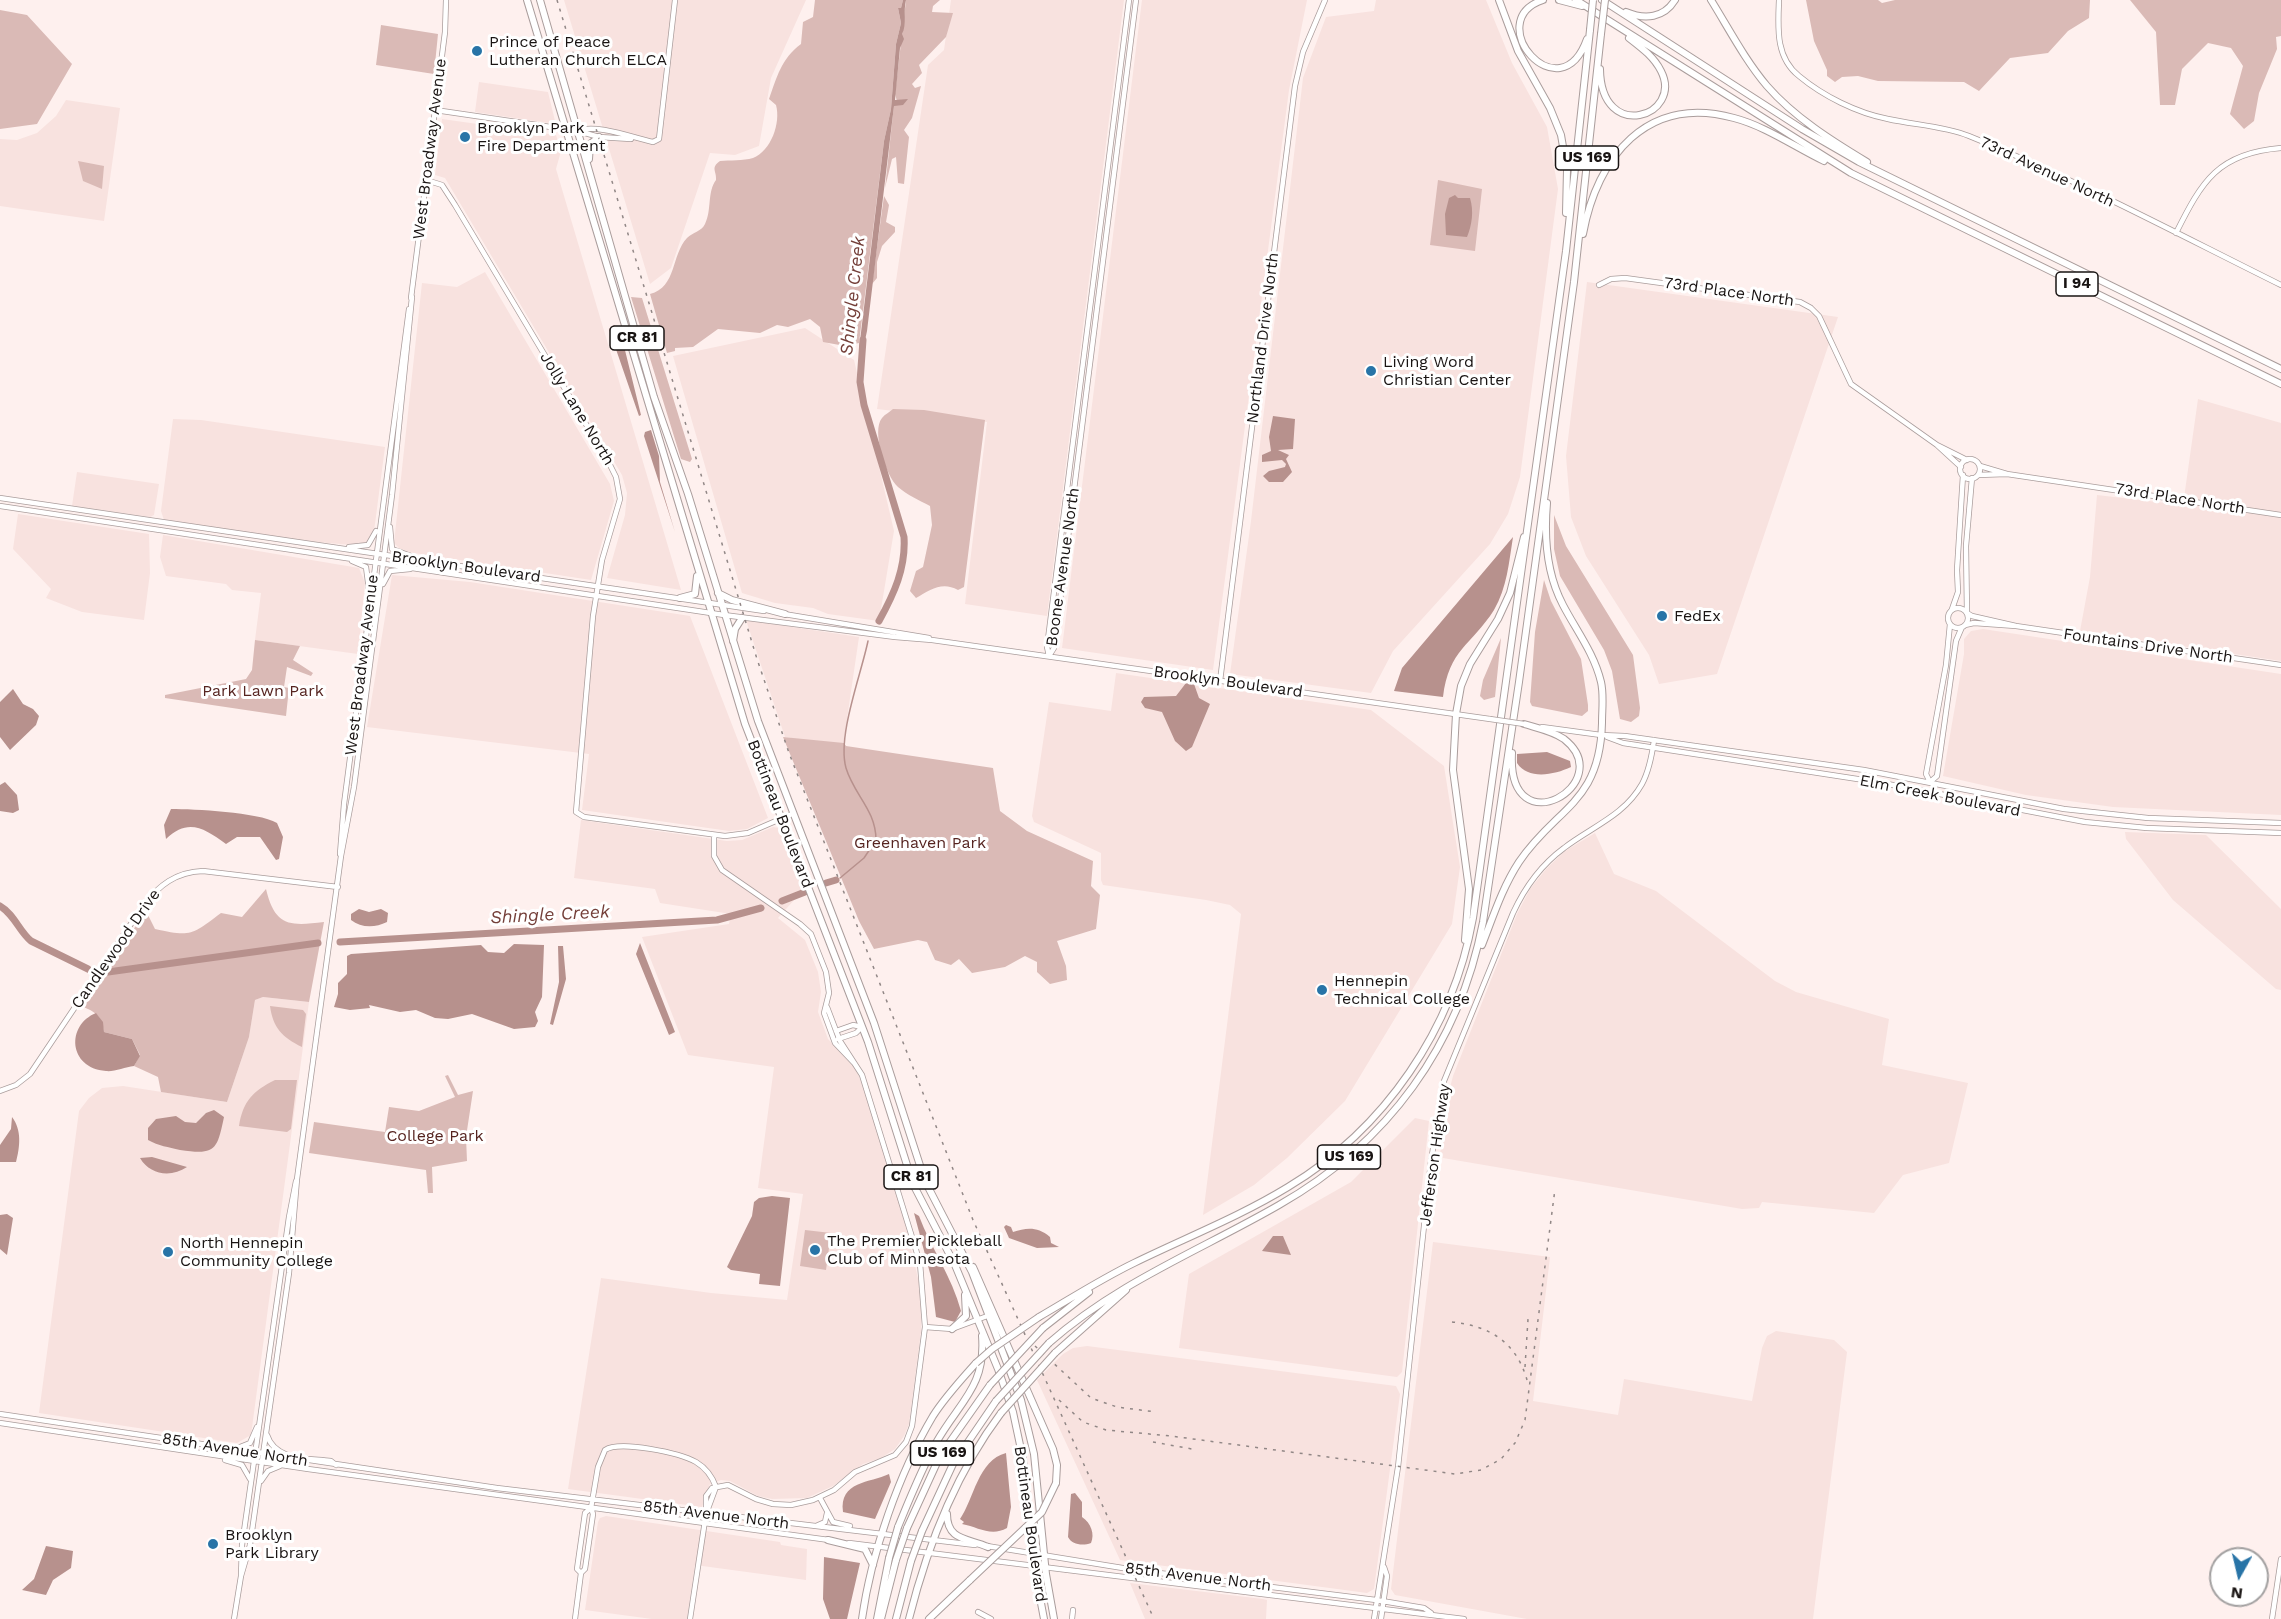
<!DOCTYPE html>
<style>
body{margin:0}
#map{position:relative;width:2281px;height:1619px;overflow:hidden;background:#fef0ee;font-family:"Work Sans",sans-serif}
canvas{display:block}
.north{position:absolute;left:2209px;top:1547px;width:60px;height:60px;box-sizing:border-box;background:#fff;border:2px solid #a3a1a1;border-radius:50%;rotate:188deg;font-size:16px;font-weight:700;line-height:24px;text-align:center;color:#191413}
.north::after{content:'';display:block;margin:auto;width:21px;height:27px;background:#2874a7;clip-path:polygon(50% 0,100% 100%,50% 72%,0 100%)}
</style>
<div id="map">
<canvas width="2281" height="1619"></canvas>
<div class="north">N</div>
</div>
<script>
const c = document.querySelector('canvas').getContext('2d');
c.lineJoin = 'round';
function fill(path, color) { c.fillStyle = color; c.fill(path, 'evenodd'); }
function strokePath(path, color, width, dash) { c.strokeStyle = color; c.lineWidth = width; c.lineCap = dash ? 'butt' : 'round'; c.setLineDash(dash || []); c.stroke(path); }
function write(font, color, halo, rows, align = 'center') {
  c.font = font + ' "Work Sans",sans-serif'; c.lineWidth = 6; c.setLineDash([]); c.textBaseline = 'middle'; c.strokeStyle = halo; c.fillStyle = color; for (const [text, x, y, turn = 0] of rows) {
    c.save(); c.translate(x, y); c.rotate((+turn || 0) * Math.PI / 180); c.textAlign = isNaN(turn) ? turn : align; if (halo) c.strokeText(text, 0, 0); c.fillText(text, 0, 0); c.restore();
  }
}
fill(new Path2D(`
 M564,0H806L771,78L759,146L735,155L710,153L671,268L650,284Z
 M951,0H1124L1047,616L965,604L987,422L877,409L928,65L944,50Z
 M1142,0H1307L1289,90L1213,670L1062,648Z
 M1376,0H1486L1512,63L1547,127L1558,189L1520,477L1508,514L1490,544L1393,651L1371,693L1230,674L1251,521L1303,78L1326,17L1374,11Z
 M479,82L548,92L555,121L549,123L475,112Z
 M66,100L120,108L104,221L0,206V139L17,140L37,133L56,116Z
 M442,119L556,135L561,151L556,169L681,590L607,578L625,515L627,493L622,475L445,178L435,175Z
 M485,272L610,484L614,501L591,580L414,553L400,549L394,543L422,283L457,287Z
 M1587,282L1838,317L1717,674L1659,684L1649,655L1586,556L1571,517L1566,456Z
 M805,328L854,360L894,531L879,621L828,614L813,608L775,603L742,593L673,356Z
 M2198,399L2281,423V661L2080,631L2090,577L2097,495L2183,505Z
 M173,419L201,420L385,447L373,539L363,546L306,541L164,520L161,511Z
 M77,472L159,484L154,515L150,517L72,506Z
 M18,514L149,534L150,573L144,620L82,612L46,598L51,589L13,549Z
 M163,535L359,568L365,583L358,654L255,640L261,593L232,590L226,584L166,576L160,557Z
 M392,575L470,582L690,616L768,818L747,829L729,831L582,810L589,754L367,727Z
 M746,620L859,637L843,746L785,737Z
 M1983,629L2281,674V815L2113,807L2026,795L1943,776L1964,654V639L1971,631Z
 M1116,673L1371,710L1444,766L1460,867L1452,924L1345,1101L1287,1158L1254,1185L1203,1215L1241,914L1230,905L1206,900L1103,885L1101,880V853L1034,822L1032,816L1049,702L1111,711Z
 M581,820L727,841L742,840L773,827L779,828L783,831L803,890L778,918L805,940L818,972L821,992L818,1012L828,1039L855,1068L861,1081L902,1211L921,1291V1332L909,1424L904,1436L895,1449L881,1458L863,1464L833,1486L807,1498L772,1499L758,1496L730,1481L721,1480L710,1484L702,1507L568,1489L601,1278L711,1293L787,1300L803,1194L758,1188L774,1067L688,1055L642,937L729,924L731,914L660,903L655,889L574,878Z
 M2125,832L2206,835L2281,909V990L2276,989L2173,900L2126,839Z
 M1595,833L1614,874L1656,891L1775,981L1796,992L1889,1019L1882,1065L1968,1083L1949,1163L1903,1175L1874,1213L1762,1202L1759,1208L1742,1209L1443,1158L1440,1155L1446,1103L1453,1076L1517,914L1530,889L1547,868L1565,851Z
 M263,997L309,1002L251,1435L237,1443L39,1413L79,1111L89,1098L102,1088L123,1086L227,1102L249,1037L255,1000Z
 M1415,1118L1429,1121L1402,1372L1397,1377L1179,1348L1189,1274L1351,1182Z
 M1433,1242L1550,1257L1533,1401L1618,1415L1624,1379L1752,1401L1762,1348L1767,1336L1776,1331L1834,1340L1847,1352L1813,1619H1527L1395,1595L1391,1589Z
 M1087,1346L1396,1386L1400,1394L1374,1589L1367,1593L1120,1560L1037,1380L1063,1354L1073,1348Z
 M606,1516L780,1542L781,1545L807,1549L806,1580L695,1565L687,1619H652L585,1610L598,1522L600,1518Z
 M1130,1583L1263,1599L1267,1600L1266,1619H1145Z`), '#f8e2df');
fill(new Path2D(`
 M815,0H903L901,8H898L901,23L896,44L891,109L884,141L859,343L845,346L823,342L820,327L810,319L788,327L777,325L760,333L718,329L693,347L675,348V351L667,353L650,294C677,287 671,255 687,238C693,232 701,232 705,224C712,210 707,192 716,180C717,171 710,168 720,161C730,160 743,161 753,158C771,151 781,123 776,105L769,99C777,77 781,59 801,44L803,22L813,17Z
 M906,0H940L933,6L932,12L953,13L946,37L919,65L922,73L912,84L915,88L921,86L912,118L904,130L909,137L904,184L898,183L896,157L892,159L885,188L894,105H898L895,94Z
 M1806,0H1878L1882,3L1895,0H2090L2089,18L2068,31L2048,53L2010,58L1979,91L1964,82L1878,81L1858,76L1842,77L1835,82L1827,76V70L1814,41Z
 M2130,0H2281V36L2276,37L2277,49L2259,93L2254,121L2244,129L2230,114L2243,66L2231,48L2208,43L2182,69L2175,105H2160L2156,32Z
 M0,10L27,15L72,64L37,124L0,129Z
 M381,25L438,34L434,74L376,65Z
 M78,161L104,166L102,189L83,181Z
 M1438,180L1482,189L1475,251L1430,245Z
 M884,196L889,205L886,222L895,227V232L882,246L877,262V278L872,284Z
 M631,297L642,298L692,459L690,462L681,459Z
 M893,409L924,410L985,420L964,587L958,590C942,581 930,590 916,598L910,591L916,571L923,567L932,525L930,506C919,500 907,495 898,487C886,476 871,431 882,418C885,414 890,412 893,409Z
 M1554,515L1566,546L1633,655L1640,708L1639,716L1631,722L1620,719L1612,671L1604,650L1560,576L1554,549Z
 M1544,580L1551,601L1581,659L1588,705V711L1582,716L1532,706L1530,702L1535,632Z
 M1501,638L1495,697L1484,700L1480,696L1483,680Z
 M255,640L300,646L293,660L313,673L311,676L287,667L284,687L289,688L286,716L165,698V695L246,679L252,670Z
 M783,737L844,743L846,746L993,768L1000,811L1027,831L1093,861L1091,886L1100,895L1096,929L1057,941L1066,966L1067,980L1050,984L1037,972V962L1025,956L1005,967L972,973L959,959L951,965L935,960L927,942L918,940L874,949L859,921Z
 M266,889C275,927 290,926 324,922L309,1002L263,997L255,1000L249,1037L227,1102L161,1092L158,1077L134,1066L140,1055L132,1039L104,1032C102,1016 96,1012 81,1006L146,911L155,929C191,937 192,935 221,913L242,917Z
 M270,1006L303,1010L306,1014L302,1047C282,1037 273,1028 270,1006Z
 M448,1075L458,1095L473,1091L466,1137L467,1161L432,1167L433,1193H428L426,1170L309,1153L314,1122L385,1132L389,1107L419,1111L455,1097L445,1076Z
 M275,1080H297L291,1129L287,1132L239,1126C243,1101 253,1091 275,1080Z
 M805,1230L831,1233L826,1270L800,1266Z`), '#dabab6');
fill(new Path2D(`
 M903,0H906C903,11 907,25 902,34L904,39L900,48L895,100L908,99L903,105L894,106L867,331L864,345L859,349L884,141L891,109L896,44L901,23L898,8H901Z
 M1455,195L1458,198H1470C1474,211 1472,225 1467,237L1446,235L1445,214L1449,198Z
 M614,325L621,334L641,415L639,416L609,329Z
 M1273,416L1295,419L1293,449L1278,450L1289,455L1286,459L1292,472L1283,482H1269L1263,476L1269,471L1285,467L1286,464L1282,460L1262,462V455L1271,451L1269,437Z
 M651,430L659,456L660,482L675,532L644,436L645,432Z
 M1513,537C1509,562 1507,588 1494,610C1471,646 1449,649 1443,697L1394,691L1402,668Z
 M1186,683L1194,684L1199,698L1210,704L1192,747L1186,751L1175,741L1162,712L1145,708L1141,702L1144,697L1176,696Z
 M13,689L23,704L33,709L39,716L36,725L10,750L0,737V702Z
 M1547,752L1570,761L1571,767C1554,775 1528,780 1517,763V754Z
 M5,782L17,795L19,810L13,813L0,811V785Z
 M171,809C194,809 258,812 277,823L283,837L279,859L276,860L260,837H237L226,844C204,828 188,818 166,839L164,825Z
 M359,909L369,912L381,909L388,913L387,922C375,928 361,928 351,920V914Z
 M640,943L675,1032L669,1035L636,954Z
 M514,944L544,945L542,997L535,1012L538,1021L535,1027L514,1029L472,1014L448,1019L435,1018L416,1010L400,1012L369,1005L370,1008L350,1010L334,1007L338,994V983L347,974V956L351,954L481,945L488,952L504,953Z
 M558,946H563L566,979L553,1025L550,1024L559,982Z
 M96,1013L103,1022L104,1032L132,1039L140,1056L134,1066C125,1067 114,1072 106,1071C68,1068 66,1025 96,1013Z
 M214,1110L224,1117C217,1151 215,1155 180,1150C168,1147 159,1146 148,1140V1128L156,1119L176,1116L185,1122L196,1123L206,1113Z
 M12,1117C22,1130 20,1147 16,1162H0V1145L11,1129Z
 M152,1157L187,1167C171,1178 150,1175 140,1158Z
 M772,1196L790,1198L780,1286L759,1284L760,1274L731,1270L727,1267L752,1216L754,1202L759,1198Z
 M914,1213L919,1216C931,1248 952,1277 961,1311L955,1322L936,1317L931,1277Z
 M7,1214L13,1218L7,1255L0,1249V1215Z
 M1006,1225L1011,1227L1013,1232C1026,1228 1037,1226 1050,1237L1051,1243L1059,1247L1037,1248L1009,1238L1004,1227Z
 M1273,1236H1283L1291,1255L1262,1251Z
 M1006,1453L1011,1507L1007,1528C991,1537 978,1527 962,1524L964,1522L960,1519C974,1499 978,1460 1006,1453Z
 M889,1474L891,1482L875,1519L843,1512C839,1481 870,1483 889,1474Z
 M1075,1493L1082,1502V1517C1091,1523 1095,1534 1091,1543C1083,1546 1072,1545 1068,1537L1071,1494Z
 M46,1546L73,1551L71,1568L53,1580L46,1595L22,1590L34,1579Z
 M824,1557L860,1563L847,1619H830L823,1599Z`), '#b7918d');
strokePath(new Path2D(`
 M840,878L864,858L876,840C876,810 854,795 846,768C837,736 861,675 868,641`), '#b7918d', 1.5);
strokePath(new Path2D(`
 M863,340L860,382L864,405L904,537C906,568 894,594 879,621
 M826,883L836,880
 M782,901L805,892
 M0,906C14,914 19,931 31,941L88,969
 M340,942L717,920L761,908
 M108,972L318,943`), '#b7918d', 7);
const secondary = new Path2D(`
 M1779,0C1778,27 1775,57 1799,76C1823,96 1857,113 1888,119C1915,125 1944,126 1969,136C2075,179 2178,234 2281,285
 M435,110L578,131L599,137L631,139
 M578,131C595,123 634,138 653,142L659,139L675,0
 M426,180L442,185L455,205L608,461L616,477L620,499L602,560L593,616L576,812L584,817L725,836L748,833L792,814
 M2176,233C2202,181 2218,153 2281,148
 M1599,285L1611,279L1625,278L1800,302L1811,308L1819,316L1851,384L1937,445L1967,460
 M411,298L445,32L446,0
 M1937,445L1961,467
 M1960 469a10 10 0 1 1 20 0a10 10 0 1 1-20 0Z
 M1980,466L2007,474
 M1978,475L2007,474L2281,515
 M1972,478L1966,546L1967,613L1972,616L2016,626L2281,665
 M0,498L764,611
 M0,506L724,615L895,637L932,640L1490,719
 M390,527L392,549L414,557
 M349,547L368,545L376,531
 M352,561L366,567L369,590
 M383,584L390,571L410,569
 M1948 618a10 10 0 1 1 20 0a10 10 0 1 1-20 0Z
 M1952,609L1958,592L1957,570L1963,475
 M784,614L929,638
 M1965,625L1974,623L2016,626
 M1049,656L1054,648L1136,0
 M1049,656L1047,647L1129,0
 M1220,681L1295,86L1303,52L1325,0
 M1542,727L1601,735L1625,736L1864,770L2064,809L2148,818L2281,823
 M1607,737L1623,743L1877,782L2085,822L2147,828L2281,833
 M1930,782L1926,774L1946,665L1950,624
 M1930,782L1937,776L1956,641L1962,627
 M714,835V856L722,870L800,924L811,934L826,972L829,993L824,1013L835,1043L855,1064
 M340,854L344,804L409,309
 M836,1031L853,1025L862,1027
 M838,1039L856,1033L862,1027
 M0,1091L16,1085L30,1074L143,906C159,885 176,872 203,871L338,887
 M925,1327L952,1329L990,1315
 M0,1414L497,1488L975,1545
 M0,1423L308,1469L829,1540
 M267,1435C275,1461 308,1458 331,1461L336,1465
 M235,1449L250,1443L257,1427
 M225,1460L242,1465L250,1479
 M261,1481L268,1471L280,1466
 M820,1498L833,1522L850,1526
 M706,1514L716,1487
 M816,1526L825,1522L827,1513
 M849,1543L1464,1619
 M987,1546L1135,1570L1376,1600L1424,1608L1431,1613
 M581,1573L585,1569L593,1514L591,1508L598,1467L605,1450C620,1440 680,1453 696,1462C706,1468 712,1476 716,1487
 M241,1576L250,1545L289,1273L297,1179L341,856L354,787L392,495L412,297
 M978,1612L991,1619
 M234,1619L241,1576L242,1545L289,1217L296,1181
 M575,1619L581,1573L577,1569L585,1513L591,1508
 M690,1619L706,1514V1496L712,1488L728,1485L756,1499L773,1504L791,1505L813,1500L834,1490L855,1472L895,1455L906,1442L912,1426L925,1327L920,1263L862,1075L840,1041L827,1007
 M1072,1619L1073,1610
 M1374,1619L1398,1467L1431,1161L1444,1081L1513,913C1525,887 1541,865 1564,848C1591,827 1624,816 1642,784C1649,771 1652,755 1654,740
 M1381,1619L1387,1576L1384,1567
 M2272,1619L2281,1559`);
const highway = new Path2D(`
 M527,0L745,724L868,1042L913,1184L955,1265L998,1369L1013,1412L1023,1459L1034,1566L1044,1619
 M540,0L654,397L688,494L758,721L874,1023L925,1181L972,1272L1021,1400L1034,1454L1046,1574L1054,1619
 M1499,0L1518,51L1550,108L1561,135L1567,170L1566,213
 M1543,0C1480,21 1560,115 1587,39
 M1559,0L1582,6
 M1576,0L1851,173L2281,384
 M1602,0L1802,129L1859,162L2281,369
 M1711,0C1729,29 1745,60 1767,86C1794,117 1832,141 1867,162
 M1626,12C1645,20 1664,18 1675,0
 M1600,69C1601,144 1684,116 1661,71C1654,57 1642,48 1629,38
 M589,159L590,144L599,137
 M1583,234C1597,157 1647,94 1734,118C1765,126 1795,147 1824,161
 M718,593L732,600L785,614
 M680,598L695,594L697,576
 M733,641L735,629L742,618
 M1512,753C1507,849 1620,783 1564,739C1553,731 1537,728 1524,724
 M1465,940L1469,889L1453,770L1456,714L1461,686L1470,664L1498,619L1510,593L1524,537
 M1482,945C1493,917 1502,888 1519,862C1556,807 1600,804 1602,723C1602,709 1604,695 1601,682C1594,653 1576,630 1563,605C1546,573 1544,538 1547,503
 M973,1267L1053,1449L1057,1465L1056,1483
 M1039,1317C1070,1299 1101,1279 1134,1263C1185,1238 1239,1217 1288,1187C1385,1129 1453,1029 1473,918L1566,251L1590,30
 M1043,1328L1089,1292
 M952,1329L966,1316L965,1295
 M1049,1343C1118,1282 1201,1250 1279,1205C1388,1143 1459,1046 1483,922L1519,682L1574,282L1601,34
 M1055,1353L1126,1290
 M947,1514C947,1541 968,1538 988,1547
 M898,1527C910,1498 921,1470 936,1443C959,1402 986,1387 982,1336
 M907,1528L940,1456L990,1385
 M922,1531L953,1464L996,1401
 M828,1540L865,1549L873,1565
 M862,1619C871,1554 899,1473 933,1416C945,1397 961,1380 976,1363
 M877,1619L889,1558
 M881,1619L896,1560
 M896,1619L911,1561
 M909,1619C927,1547 956,1473 1001,1413
 M929,1619L970,1580`);
strokePath(secondary, '#aa9d9c', 6);
strokePath(highway, '#aa9d9c', 8);
strokePath(secondary, '#fff', 4.5);
strokePath(highway, '#fff', 6);
strokePath(new Path2D(`
 M557,0L757,659L789,753L973,1220L1154,1619
 M1452,1322C1490,1326 1516,1342 1527,1380
 M1035,1346L1091,1398L1117,1407L1156,1412
 M1525,1367L1528,1319
 M1059,1400L1083,1422L1106,1430L1171,1436L1455,1474L1481,1470L1501,1459L1515,1443L1525,1420L1555,1189
 M1153,1442L1192,1449`), '#918786', 1.5, [3, 6]);
const secondaryBridge = new Path2D(`
 M1490,719L1524,724`);
const highwayBridge = new Path2D(`
 M1590,30L1593,0
 M1601,34L1605,0
 M976,1363L992,1349L1039,1317
 M990,1385L1043,1328
 M996,1401L1049,1343
 M1001,1413L1055,1353
 M889,1558L898,1527
 M896,1560L907,1528
 M911,1561L922,1531
 M970,1580L1042,1512L1056,1483`);
strokePath(secondaryBridge, '#aa9d9c', 6, []);
strokePath(highwayBridge, '#aa9d9c', 8, []);
strokePath(secondaryBridge, '#fff', 4.5);
strokePath(highwayBridge, '#fff', 6);
for (const [x, y, r, color] of [
 [477,51,6,"#2874a7"],
 [465,137,6,"#2874a7"],
 [1371,371,6,"#2874a7"],
 [1662,616,6,"#2874a7"],
 [1322,990,6,"#2874a7"],
 [815,1250,6,"#2874a7"],
 [168,1252,6,"#2874a7"],
 [213,1544,6,"#2874a7"]
]) { const dot = new Path2D(); dot.arc(x, y, r, 0, 2 * Math.PI); c.fillStyle = color; c.fill(dot); strokePath(dot, '#fff', 2); }
for (const [x, y, w] of [
 [1587,158,63],
 [2077,284,42],
 [637,338,54],
 [1349,1157,63],
 [911,1177,54],
 [942,1453,63]
]) { const box = new Path2D(); box.roundRect(x - w / 2, y - 12, w, 24, 4.5); c.fillStyle = '#fff'; c.fill(box); strokePath(box, '#191413', 1.5); }
write('bold 15px', '#191413', null, [
 ["US 169",1587,158],
 ["I 94",2077,284],
 ["CR 81",637,338],
 ["US 169",1349,1157],
 ["CR 81",911,1177],
 ["US 169",942,1453]
]);
write('16px', '#191413', '#fff', [
 ["Prince of Peace",489,42],
 ["Lutheran Church ELCA",489,60],
 ["Brooklyn Park",477,128],
 ["Fire Department",477,146],
 ["Living Word",1383,362],
 ["Christian Center",1383,380],
 ["FedEx",1674,616],
 ["Hennepin",1334,981],
 ["Technical College",1334,999],
 ["The Premier Pickleball",827,1241],
 ["Club of Minnesota",827,1259],
 ["North Hennepin",180,1243],
 ["Community College",180,1261],
 ["Brooklyn",225,1535],
 ["Park Library",225,1553]
], 'left');
write('16px', '#191413', '#fff', [
 ["West Broadway Avenue",430,149,-83],
 ["73rd Avenue North",2047,172,25],
 ["73rd Place North",1729,292,8],
 ["Northland Drive North",1263,338,-83],
 ["Jolly Lane North",577,409,59],
 ["73rd Place North",2180,499,9],
 ["Brooklyn Boulevard",466,567,8],
 ["Boone Avenue North",1063,567,-82],
 ["Fountains Drive North",2148,646,8],
 ["West Broadway Avenue",362,665,-83],
 ["Brooklyn Boulevard",1228,682,8],
 ["Elm Creek Boulevard",1940,796,11],
 ["Bottineau Boulevard",780,814,69],
 ["Candlewood Drive",116,949,-55],
 ["Jefferson Highway",1435,1155,-82],
 ["85th Avenue North",235,1450,9],
 ["85th Avenue North",716,1515,7],
 ["Bottineau Boulevard",1030,1524,82],
 ["85th Avenue North",1198,1577,7]
]);
write('16px', '#562420', '#fff', [
 ["Park Lawn Park",263,691],
 ["Greenhaven Park",920,843],
 ["College Park",435,1136]
]);
write('italic 18px', '#743f39', '#fff', [
 ["Shingle Creek",853,296,-84],
 ["Shingle Creek",550,915,-3]
]);
</script>
